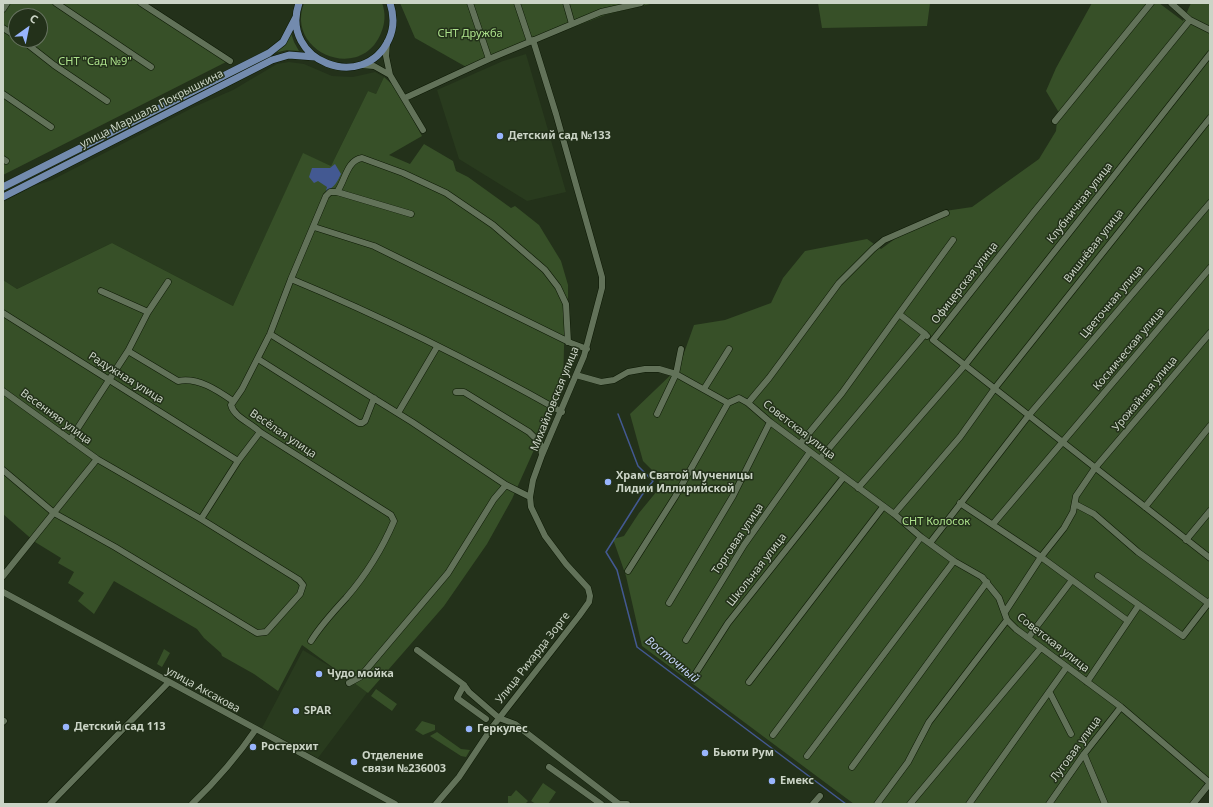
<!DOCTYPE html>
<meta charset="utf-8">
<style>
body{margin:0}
#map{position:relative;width:1213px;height:807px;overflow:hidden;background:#23311a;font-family:"Noto Sans",sans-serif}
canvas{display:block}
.frame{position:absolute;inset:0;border:4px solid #cbd4c6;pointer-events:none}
.north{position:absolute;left:8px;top:8px;width:40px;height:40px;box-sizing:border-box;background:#23311a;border:1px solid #66725f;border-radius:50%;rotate:33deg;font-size:11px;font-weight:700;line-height:16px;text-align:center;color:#cbd4c6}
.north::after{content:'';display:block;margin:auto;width:14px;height:18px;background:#98b5fd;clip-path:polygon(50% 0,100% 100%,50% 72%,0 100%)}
</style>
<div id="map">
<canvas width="1213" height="807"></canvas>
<div class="frame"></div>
<div class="north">С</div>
</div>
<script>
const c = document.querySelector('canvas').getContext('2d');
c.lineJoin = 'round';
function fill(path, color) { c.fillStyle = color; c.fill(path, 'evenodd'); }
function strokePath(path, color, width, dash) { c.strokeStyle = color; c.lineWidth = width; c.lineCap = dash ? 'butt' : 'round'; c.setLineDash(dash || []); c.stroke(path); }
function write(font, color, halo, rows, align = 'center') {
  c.font = font + ' "Noto Sans",sans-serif'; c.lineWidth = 3; c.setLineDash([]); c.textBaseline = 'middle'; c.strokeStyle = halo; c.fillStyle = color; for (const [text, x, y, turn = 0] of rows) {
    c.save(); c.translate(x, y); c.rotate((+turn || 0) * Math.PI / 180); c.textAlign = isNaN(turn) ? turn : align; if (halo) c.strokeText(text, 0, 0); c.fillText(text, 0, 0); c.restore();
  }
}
fill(new Path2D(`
 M526,54L566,192L527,201L459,159L437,90L503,61Z
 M289,62L304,64L332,76L353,77L375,72L384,77L376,94L368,91L331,166L303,154L233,306L112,243L17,289L3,280V202L34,186L52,180L194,107L233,90L277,64Z
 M303,650L369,690L318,758L262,728Z`), '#293b1e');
fill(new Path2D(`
 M3,3H142L228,61L3,175ZM16,16H40V40H16Z
 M304,3H382C386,13 385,24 381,33C361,83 285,53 304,3Z
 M400,3H654L605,15L468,68L415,38Z
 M818,3H930L927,26L822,28Z
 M1092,3H1159L1183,21L1191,3H1210V776L1190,804H854L642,646L626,576L613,539L624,536L639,513L657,491L660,478L643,461L630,414L679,367L694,325L725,320L771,303L783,278L805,251L867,239L881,249L914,225L945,211L972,207L1039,159L1056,131L1058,111L1046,91L1056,68Z
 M291,33L294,42L299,51L287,50L274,53L273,51Z
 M384,77L395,87L422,136L389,155L410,164L424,144L453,161L456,171L468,177L511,208L515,206L539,225L561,261L568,285V297L565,311L563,385L512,499L487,544L444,606L368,693L302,645L278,691L254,674L222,656L221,653L204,638L197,629L114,581L94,614L78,601L84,593L68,583L74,572L58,563L61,558L35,542L3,514V280L17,289L112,243L233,306L303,153L331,166L368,91L376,94Z
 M164,649L170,653L162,667L157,664Z
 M376,689L397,704L392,711L371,696Z
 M422,721L435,725V730L423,735L415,730Z
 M437,732L461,749L470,750L466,757L461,756L430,736Z
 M543,783L556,792L548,804H536L531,801Z
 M516,790L528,801L525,804H508V796H511Z`), '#375028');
fill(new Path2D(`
 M335,164L341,174C337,182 335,187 326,191L327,187L318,181L314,183L309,177L312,168H330Z`), '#435992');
strokePath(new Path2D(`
 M618,414L638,466L653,481L642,495L606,552L617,570L637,647L846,804`), '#435992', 1.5);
const minor = new Path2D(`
 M56,3L151,67
 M141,3L230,61
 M470,3L489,59
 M517,3L530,42
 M566,3L572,24
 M1171,3L1190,20L1210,30
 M3,9L7,3
 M1190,20L1034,212L933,340L1210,558
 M3,28L16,36
 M22,40L54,65L107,101
 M387,42L386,56L390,75L423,130
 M361,65L374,66L390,75
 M3,94L51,127
 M405,98L489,59L601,12L641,3
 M1055,121L1151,3
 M3,159L6,161
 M337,192L411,214
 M314,227L374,246L571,343L587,349
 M291,279C383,317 475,363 562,412
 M101,291L148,312
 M3,313L238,461
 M899,314L953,240
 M270,334L412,422L506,485L530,497
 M128,351L178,381C198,377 217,390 233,401
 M258,359L359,423H362L365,421L374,398
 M576,375L601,382L614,380L628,372L645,369H659L676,374L728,403L739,398L748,403L770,422L894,514L921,537L954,561L982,577L999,598L1007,620L1016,629L1121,707L1210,783
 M704,389L729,349
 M3,391L97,459L201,519L299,580L303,585L300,594L266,632L257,633L115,547L54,513L3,470
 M456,392H464L529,432L540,443L542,455
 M748,403L769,378L839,283L873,249L884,240L946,213
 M398,413L437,347
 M657,414L676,374L681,349
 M70,440L128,351L148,312L168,282
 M800,444L842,393L899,314L925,334
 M820,459L925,334L927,336
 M858,488L965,365L1210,54
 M960,503L1041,557L1128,621
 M1075,504L1094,514L1138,552L1208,603
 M1145,507L1210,426
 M894,514L960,437L995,388L1210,118
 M201,519L238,461L260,432
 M993,524L1210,268
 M1186,540L1210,511
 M930,543L1029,415L1210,203
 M628,571L675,497L728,403
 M3,576L97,459
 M1098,576L1183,636L1210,601
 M3,592L395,804
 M669,603L733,496L770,422
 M1005,612L1041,557L1064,528L1073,512L1076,496L1095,468L1210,333
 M1028,638L1072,580
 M686,640L744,545L810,452
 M311,641C321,625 333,612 346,598C365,576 383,547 394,521L391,515L260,432C251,423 234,417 231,405L242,389L270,334L291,279L326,196L330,192H337C345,181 347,160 362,158L403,173L446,193L493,225L545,270L558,287L566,304L568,342
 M417,650L464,685L469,692L499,718L515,724L619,804H627
 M692,679L728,623L843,478
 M749,682L883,507
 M1087,682L1139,605
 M349,683L360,677L448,573L494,499L506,485
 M464,685L457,698L486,719
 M1050,693L1071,734
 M3,722L4,721
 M773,735L921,537
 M1084,754L1105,804
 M807,756L954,561
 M549,767L601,804
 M852,767L987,582
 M50,804L169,682
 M192,804C216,781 237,757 256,729
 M436,804L459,777L493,726L579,616L589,602L590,596L588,588L566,564L545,536L531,507L530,497L533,480L542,455L584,356L602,288V277L556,114L533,40
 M813,804L820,796
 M877,804L908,762L929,722L1007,620
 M910,804L1040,649
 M969,804L1066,668
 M1049,804L1084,754L1121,707
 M1193,804L1210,783`);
const major = new Path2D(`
 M299,3C279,61 364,94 389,39C394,28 394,15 390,3
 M3,187L269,53L283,42L296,17
 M3,197L272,60L289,55L315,57`);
strokePath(minor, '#0c1804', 7);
strokePath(major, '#0c1804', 8);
strokePath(minor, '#627259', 6);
strokePath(major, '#738bae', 7);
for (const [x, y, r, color] of [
 [500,136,4,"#98b5fd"],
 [608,482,4,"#98b5fd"],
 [319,674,4,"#98b5fd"],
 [296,711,4,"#98b5fd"],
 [66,727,4,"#98b5fd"],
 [469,729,4,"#98b5fd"],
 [253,747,4,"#98b5fd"],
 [705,753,4,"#98b5fd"],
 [354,762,4,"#98b5fd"],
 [772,781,4,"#98b5fd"]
]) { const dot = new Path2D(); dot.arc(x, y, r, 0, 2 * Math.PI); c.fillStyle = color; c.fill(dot); strokePath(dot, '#23311a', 1.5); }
write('11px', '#ade28c', '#23311a', [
 ["СНТ Дружба",470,34],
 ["СНТ \"Сад №9\"",95,62],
 ["СНТ Колосок",936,522]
]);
write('11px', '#cbd4c6', '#23311a', [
 ["улица Маршала Покрышкина",152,109,-27],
 ["Клубничная улица",1080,203,-52],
 ["Вишнёвая улица",1094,246,-52],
 ["Офицерская улица",965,283,-52],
 ["Цветочная улица",1112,302,-50],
 ["Космическая улица",1129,349,-50],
 ["Радужная улица",126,378,32],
 ["Урожайная улица",1145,394,-50],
 ["Михайловская улица",555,399,-68],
 ["Весенняя улица",56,417,36],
 ["Советская улица",799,430,38],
 ["Весёлая улица",283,434,34],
 ["Торговая улица",738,539,-56],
 ["Школьная улица",757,570,-52],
 ["Советская улица",1053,643,38],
 ["Улица Рихарда Зорге",533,658,-52],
 ["улица Аксакова",203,690,29],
 ["Луговая улица",1076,749,-54]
]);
write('bold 11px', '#cbd4c6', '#23311a', [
 ["Детский сад №133",508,136],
 ["Храм Святой Мученицы",616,476],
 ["Лидии Иллирийской",616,489],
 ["Чудо мойка",327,674],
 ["SPAR",304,711],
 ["Детский сад 113",74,727],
 ["Геркулес",477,729],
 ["Ростерхит",261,747],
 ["Бьюти Рум",713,753],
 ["Отделение",362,756],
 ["связи №236003",362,769],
 ["Емекс",780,781]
], 'left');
write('italic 12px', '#c4d3f5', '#23311a', [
 ["Восточный",672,660,39]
]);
</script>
